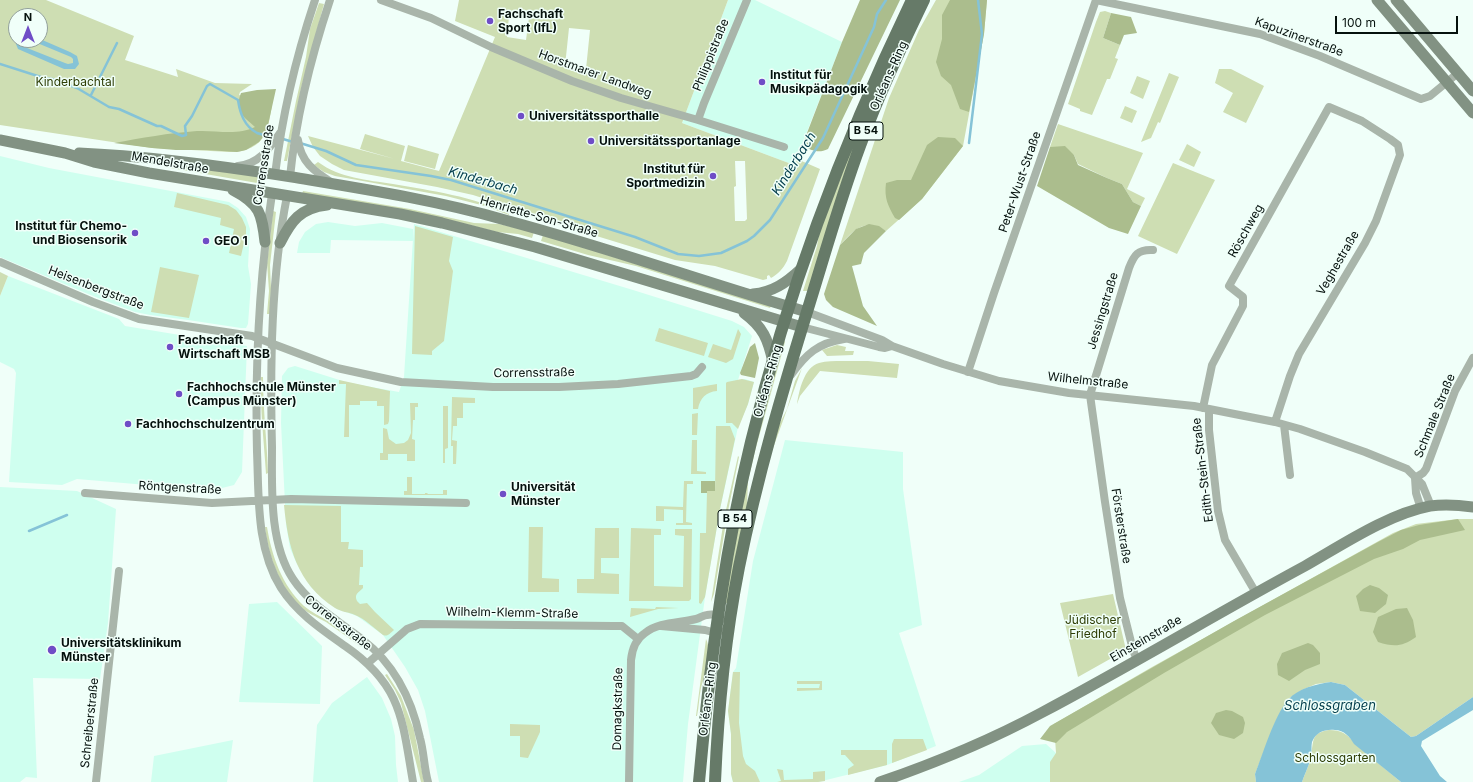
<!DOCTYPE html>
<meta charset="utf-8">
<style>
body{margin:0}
#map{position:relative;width:1473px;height:782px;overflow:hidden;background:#f0fff9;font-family:Inter,sans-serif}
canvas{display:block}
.north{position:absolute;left:8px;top:8px;width:40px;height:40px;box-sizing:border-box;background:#f0fff9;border:1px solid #92a09b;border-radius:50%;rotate:0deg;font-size:11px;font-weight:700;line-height:16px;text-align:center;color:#05110d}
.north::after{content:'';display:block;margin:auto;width:14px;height:18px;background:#6f4dc6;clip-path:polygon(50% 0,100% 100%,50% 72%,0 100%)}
.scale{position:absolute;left:1335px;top:16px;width:123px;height:18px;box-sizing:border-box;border:2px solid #05110d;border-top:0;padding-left:5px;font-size:12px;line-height:14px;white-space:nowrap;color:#05110d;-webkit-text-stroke:3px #f0fff9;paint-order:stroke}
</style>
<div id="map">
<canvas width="1473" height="782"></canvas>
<div class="north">N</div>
<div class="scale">100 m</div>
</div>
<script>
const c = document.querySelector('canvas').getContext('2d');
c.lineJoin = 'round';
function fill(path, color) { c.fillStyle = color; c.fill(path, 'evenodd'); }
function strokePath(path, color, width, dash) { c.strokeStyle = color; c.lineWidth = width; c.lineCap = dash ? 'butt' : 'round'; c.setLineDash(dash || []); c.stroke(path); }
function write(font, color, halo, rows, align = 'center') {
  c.font = font + ' Inter,sans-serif'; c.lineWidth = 3; c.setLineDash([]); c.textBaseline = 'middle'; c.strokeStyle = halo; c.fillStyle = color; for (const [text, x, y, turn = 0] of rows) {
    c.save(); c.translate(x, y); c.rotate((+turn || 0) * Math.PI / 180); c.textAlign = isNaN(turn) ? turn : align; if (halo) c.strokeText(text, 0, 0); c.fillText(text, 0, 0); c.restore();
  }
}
fill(new Path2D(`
 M728,0H755L842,42L794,165L682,123Z
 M0,156L49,168L229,202L238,208L246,217L250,229L248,266L251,284L248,324L246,328H241L188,320L150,315L135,312L93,296L0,257Z
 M328,222L355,226L382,223L413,229V241L331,240L330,253H297L299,242L305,232L316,224Z
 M414,224L633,290L732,321L744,327L752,336L738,380L745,379L754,382L748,404L738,427L720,509L705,597L688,724L683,782H439L425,711L418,690L405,667L383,635L357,616L337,609L322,597L310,586L296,562L290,548L286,524L281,423L282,376L288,368L295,366L349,383L399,392L404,377L405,361Z
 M8,276L119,319L125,326L247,346L242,472L234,485L218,489L170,487L77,479L62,485L9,482L16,373L14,369L0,362V296Z
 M785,440L903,452V489L922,625L899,633L936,746L887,765L818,782H733L731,774V734L728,711L733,672L736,668L753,561Z
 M0,487L77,491L116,509L108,623L100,679L33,678L37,778L26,777L20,782H0Z
 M277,602L322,646L320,704L239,702L249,604Z
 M367,677L382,698L391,719L395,736L396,765L398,782H313L317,725L332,703Z
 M233,740L227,782H151L154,756Z
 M1046,744L1056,753L1235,782H959L979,775L1022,746Z`), '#cfffef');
fill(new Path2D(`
 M0,0H46L134,36L125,60L178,77L176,69L215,83L252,84L240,92L239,95L272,106C270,115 269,126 265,134C259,147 243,153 230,152L152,148L0,125ZM16,16H40V40H16Z
 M459,0H728L682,123L794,165L797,159L820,169L787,261C783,269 778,274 771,278L769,275L767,276V279L763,280L715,266L675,260L518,212L495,202L473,195L437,187L344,170L332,164L320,156L313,147L308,136L395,159L360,149L365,134L405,146L401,161L439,171L495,37L455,21ZM509,16L529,18L526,40L507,37ZM569,28L590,30L586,69L565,66ZM735,161H745L747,219L745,221H735L734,187L736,186Z
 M936,0H987L984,34L963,146L922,199L886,231C865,217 854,230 840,245L889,98L919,30Z
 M319,3L324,4L301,89L287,161H284L296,101L306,57L310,29Z
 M1105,11L1111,13L1103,38L1120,45L1115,58L1118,59L1110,79H1107L1092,115L1080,111V109L1068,104L1096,22L1100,12Z
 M1219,69H1231L1264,86L1246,123L1223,112L1233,93L1215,83Z
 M1169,73L1179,77L1160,123L1158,122L1151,138L1141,142Z
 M1137,76L1150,81L1143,99L1130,93Z
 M1125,106L1137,111L1132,123L1120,118Z
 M867,108L809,291H803L817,246L819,234Z
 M1058,124L1143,153L1127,189L1145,198L1141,206L1133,202L1122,184L1107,178L1078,164L1074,155L1050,147Z
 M1187,144L1201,152L1194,167L1179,160Z
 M408,145L439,154L435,169L404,161Z
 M318,162C340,178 367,180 393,184C432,191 473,196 509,214V215L485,206L446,196L335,176L324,172L314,165Z
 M1173,163L1215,180L1177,254L1138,236Z
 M172,164L258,176L257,183L171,168Z
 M303,191L410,209L474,223L499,224L534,232L532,238L518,234L497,232L446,219L302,194Z
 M177,193L228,205L236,210L242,218L246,227V234L241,256L229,253L234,229L220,225L221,218L174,207Z
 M273,211L276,212L270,265L271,289L270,314H267L269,291L267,263Z
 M415,226L453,237L449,261L453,271L444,341L432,351V355L412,354Z
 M543,235L771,306L770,308L636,266L588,255L541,241Z
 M160,267L199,275L189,318L151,312Z
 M0,272L8,276L0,296Z
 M659,328L708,343L704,356L655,341Z
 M738,329L741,334L733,359L726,363L708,357L713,344L731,350Z
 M784,340L785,342L755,451L748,481L747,506L729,603H725L737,529L753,448Z
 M837,345L846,347L845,351H854L853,355L827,356L822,350Z
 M842,361H868L899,364L897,378L820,371L800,396L797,404C799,391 804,367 819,363C826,361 835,361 842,361Z
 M802,368L772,451L779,425L787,409L795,381Z
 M261,377H263C263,410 267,441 268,473L266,474C264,441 260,410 261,377Z
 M742,379L754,382L748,404L738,429L732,423H726V383L727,382Z
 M339,380L390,391L389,421L388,424L384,425V406H377V401H360V405H349V437H344L346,384H339Z
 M717,384V391C706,392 700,398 698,409H693V388Z
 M452,397L475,398V403H463V418H457V426H453L452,440L457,441L456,464H453V446H451Z
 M410,403H418V407H415V420H413L412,439L415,440V461H407V454H388V460H380V453H383V428L387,429L389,439L396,444L404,443L408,440L411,433Z
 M443,406H448V448L445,449V463H443Z
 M698,413L697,435H692V414Z
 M716,426H730L735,439L720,509L705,597L701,604L699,603L700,533H706L707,491H715Z
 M692,440H697V471L706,472V474H691Z
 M738,456L739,457L728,511L714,594L711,602L724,519Z
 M407,477H412V494H425V493H427L428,494H443V490H447V495H404V491H407Z
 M684,481H693V484H687L686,522L692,523V525H676V523H683V510L664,509V521H656V506L683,507Z
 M284,505L341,506V542H349L348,549L363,550V567H360L359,585H363V588C358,593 354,594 357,601L360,604L367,603L375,612L394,630C390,633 388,637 383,635C374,628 365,619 355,615C349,612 341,612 335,608C297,583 288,548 284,505Z
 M1458,519H1473V697L1416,736L1411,737L1345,685L1331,682L1316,684L1302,690L1288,699L1276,721L1255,774L1256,782H1050V762L1056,753L1054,724L1152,667L1393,533L1416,524Z
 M265,527H267C272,557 282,585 304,606C311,612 320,616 328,621C340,628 351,637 363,645L361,647C350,639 338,630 326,622C317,617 307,613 299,606C279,585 268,555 265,527Z
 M529,527H543L542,578L559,579V592H528Z
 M595,528H619V558H601V573L619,574V594L577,593V579H594Z
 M631,528L661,529V535H654V586L683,587L684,536L675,535V529H692L691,599L689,601H629Z
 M1113,594L1126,650L1078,677L1060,603Z
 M656,607L679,608L658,609L630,617L631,608L655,609Z
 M706,639C713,654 705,673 701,688C699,697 699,707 697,716H696Z
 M733,672H740L739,723L743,756L746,764L755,771L760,782H733L731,774V734L728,711Z
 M387,674L401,696L414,730L424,782H421L401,703L395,690L385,675Z
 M797,681H822V690L797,691V688H819L820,684H797Z
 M510,724L540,725V732L528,758L520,757V736H510Z
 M1329,730C1341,730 1348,734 1355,744L1401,782H1302C1305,773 1310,764 1311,755C1314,740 1311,733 1329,730Z
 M894,739H923L927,750L892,763V744Z
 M841,750H887V765L848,775V769L854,765L845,755H841Z
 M777,769L783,770L784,780L813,779V772L825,771V781L818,782H777L781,781Z`), '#cedeb3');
fill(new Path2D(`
 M860,0H900L828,149C818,154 812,150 802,146L842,42Z
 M950,0H987L984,34L969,112L960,109L951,85L941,76L936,62L942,39V15Z
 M1111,13L1131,17L1137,33L1124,35L1120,45L1103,38Z
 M276,89L268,125L266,133L259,142L246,150L237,152L207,150H176L152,148L114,143C141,138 169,133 197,131C216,130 237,136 255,127C242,115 234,111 241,93L257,90Z
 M938,137L955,138L963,146L922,199L899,220L895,218C888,206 884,198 886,183L897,180H911L927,145Z
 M1065,146L1074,155L1078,165L1107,178L1122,184L1133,202L1141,206L1128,234L1109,228L1037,186L1050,147Z
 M869,224L879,226L886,231L864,253L861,264L852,266L863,306L877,326L833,307L826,300L824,294L840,245L856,229Z
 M755,343L759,358L755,378L741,375L740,373L750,347Z
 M701,481H715V491H707V493H701Z
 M1458,519L1465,530L1420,540L1403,549L1374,559L1265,615L1164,673L1067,732L1056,743L1040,739L1050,726L1234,621L1378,542L1401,530L1419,525Z
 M1370,585L1379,588L1388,595L1386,604L1375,613L1360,611L1356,596L1363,589Z
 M1407,608L1413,620L1416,637C1402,647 1394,647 1378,642L1373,632L1378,617L1396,609Z
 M1308,643L1313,645L1320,653V664L1305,670L1289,681L1278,675L1277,664L1282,653Z
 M1226,710L1232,711L1243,717L1245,723L1243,733L1234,739L1219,735L1211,723L1216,713Z`), '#abbd8d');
fill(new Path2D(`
 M40,39L70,52L77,56L79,64L75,69H64L18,49L16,44L18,40H25L22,46L65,63L68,64L73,63V59L71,57L30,40Z
 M1331,682L1345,685L1411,737L1416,736L1473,697V710L1422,741L1421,746L1440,776L1447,782H1401L1354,744C1350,737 1344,730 1335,730C1325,729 1316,732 1312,742C1311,746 1312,751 1311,755C1310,764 1305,773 1302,782H1256L1255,774C1263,754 1274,716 1288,700C1298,688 1317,684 1331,682Z`), '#85c3d7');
strokePath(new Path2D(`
 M0,64L44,78L52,79L77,88L109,107L119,109L157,126H161L182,136L186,135L185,126L192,116L207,86L210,84L238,100C240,113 244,126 257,133C262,135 270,136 276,137
 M91,95L117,43
 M283,139L293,142
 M300,143L326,151L356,165L431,176L451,180L635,237L678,254L699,256L721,253L747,241L754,236L770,220L823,138L874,27L877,14L886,0
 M969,143L982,34L978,0
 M29,531L67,515`), '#85c3d7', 2.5);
strokePath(new Path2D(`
 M381,0L431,18L491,47L572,81L621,98L698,120L784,147
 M698,120L704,103L747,0
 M298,140C301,162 314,171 331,182
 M238,166C259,164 269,149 280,133
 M275,175C282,115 296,57 315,0
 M290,177C296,117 311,57 330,0
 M272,194C259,279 255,366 257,452C259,497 256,548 281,588C297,613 321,629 345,646C402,685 402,719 413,782
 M287,196C271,277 270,364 272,447C272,488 269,543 293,579C311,606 338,620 363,640C394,664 412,700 420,738C424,752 424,768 428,782
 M0,262L93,302L139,319L252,336L337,368L401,382L493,387H559L618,384L691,376L696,374L702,367
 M807,312L882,340L892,346L943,364L999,381L1069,393L1194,406L1275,422L1300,429L1365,452L1407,469L1422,484L1431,506
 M802,327L879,347L885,348L892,346
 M968,372L994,293L1096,0L1260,34L1320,56L1421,99L1430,96L1458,73
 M791,375C806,354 818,343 844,339
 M1203,408L1212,365L1243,306V297L1229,286L1329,107L1362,121L1390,139L1398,145L1400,155L1376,221L1365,243L1299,354L1290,376L1275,422
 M1209,409V430L1218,511L1225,540L1256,593
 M1284,425L1290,475
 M1415,478L1423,473L1426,469L1455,391L1473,358
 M1415,478L1416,493L1421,509
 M85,493L212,503L291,499L466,503
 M661,626L705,630L716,633L720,631
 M1137,660L1133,650L1120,598L1105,502L1090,395L1129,268C1134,255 1138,249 1153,250
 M368,663L407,629L420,624L613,626H622L638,639
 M96,782L119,571
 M629,782L631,660C632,650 636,639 645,633C658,622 679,623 696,619C700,618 703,615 707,615C712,614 718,615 722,619`), '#a9b5aa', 8);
strokePath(new Path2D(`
 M1377,0L1473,113
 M1396,0L1473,91
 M0,140L65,153L94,162L149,173L400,214L442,223L535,247L802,327
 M79,153C150,156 222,166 292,177C364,189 435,200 505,220C607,247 706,283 807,312
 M233,190C260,204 262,214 265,242
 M280,243C291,221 300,208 327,205
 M753,294C773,292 786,283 801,269
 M744,313C763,327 768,339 773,362
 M880,782C935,763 989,741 1041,713C1130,666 1216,614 1305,566C1342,545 1388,514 1430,506C1444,504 1459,505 1473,507`), '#829283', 11);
strokePath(new Path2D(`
 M699,782C709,668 724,553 751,442C788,289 844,141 912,0
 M715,782C718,710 725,638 739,567C757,477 783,389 810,302C826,250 841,197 860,146C878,96 901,48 924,0`), '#667a68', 12);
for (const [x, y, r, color] of [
 [490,21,4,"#6f4dc6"],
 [762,82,4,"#6f4dc6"],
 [521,116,4,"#6f4dc6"],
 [591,141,4,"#6f4dc6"],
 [713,176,4,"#6f4dc6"],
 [135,233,4,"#6f4dc6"],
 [206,241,4,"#6f4dc6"],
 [170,347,4,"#6f4dc6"],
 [179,394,4,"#6f4dc6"],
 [128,424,4,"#6f4dc6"],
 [503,494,4,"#6f4dc6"],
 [52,650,5,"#6f4dc6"]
]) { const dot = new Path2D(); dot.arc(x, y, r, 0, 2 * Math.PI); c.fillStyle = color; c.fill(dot); strokePath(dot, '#f0fff9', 1.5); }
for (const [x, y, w] of [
 [866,131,34],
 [735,519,34]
]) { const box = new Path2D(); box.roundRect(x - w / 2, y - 9, w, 18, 3); c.fillStyle = '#f0fff9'; c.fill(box); strokePath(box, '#05110d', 1); }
write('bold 11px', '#05110d', null, [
 ["B 54",866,131],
 ["B 54",735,519]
]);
write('bold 12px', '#05110d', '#f0fff9', [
 ["Fachschaft",498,14],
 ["Sport (IfL)",498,28],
 ["Institut für",770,75],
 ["Musikpädagogik",770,89],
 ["Universitätssporthalle",529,116],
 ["Universitätssportanlage",599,141],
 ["Institut für",705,169,"right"],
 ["Sportmedizin",705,183,"right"],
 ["Institut für Chemo-",127,226,"right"],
 ["und Biosensorik",127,240,"right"],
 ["GEO 1",214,241],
 ["Fachschaft",178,340],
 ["Wirtschaft MSB",178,354],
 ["Fachhochschule Münster",187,387],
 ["(Campus Münster)",187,401],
 ["Fachhochschulzentrum",136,424],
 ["Universität",511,487],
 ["Münster",511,501],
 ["Universitätsklinikum",61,643],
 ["Münster",61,657]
], 'left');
write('12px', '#05110d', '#f0fff9', [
 ["Kapuzinerstraße",1299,37,20],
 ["Philippistraße",711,55,-68],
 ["Horstmarer Landweg",595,74,20],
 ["Orléans-Ring",889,76,-66],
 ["Mendelstraße",170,163,10],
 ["Corrensstraße",264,165,-81],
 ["Peter-Wust-Straße",1020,182,-71],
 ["Henriette-Son-Straße",539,217,16],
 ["Röschweg",1246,231,-61],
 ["Veghestraße",1338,263,-60],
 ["Heisenbergstraße",96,288,21],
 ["Jessingstraße",1103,311,-73],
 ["Corrensstraße",534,373,-1],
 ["Orléans-Ring",768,381,-74],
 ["Wilhelmstraße",1088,381,6],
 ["Schmale Straße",1435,416,-68],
 ["Edith-Stein-Straße",1203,470,-97],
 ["Röntgenstraße",180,488,3],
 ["Försterstraße",1121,526,81],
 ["Wilhelm-Klemm-Straße",512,613,1],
 ["Corrensstraße",338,623,38],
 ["Einsteinstraße",1146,639,-30],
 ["Orléans-Ring",708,699,-83],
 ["Domagkstraße",618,709,-89],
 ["Schreiberstraße",90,723,-84]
]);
write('12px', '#2e3d04', '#f0fff9', [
 ["Kinderbachtal",75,82],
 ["Jüdischer",1093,620],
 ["Friedhof",1093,634],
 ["Schlossgarten",1335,758]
]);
write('italic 13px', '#023d4b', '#f0fff9', [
 ["Kinderbach",794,164,-58],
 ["Kinderbach",483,181,16],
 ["Schlossgraben",1330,706]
]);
</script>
